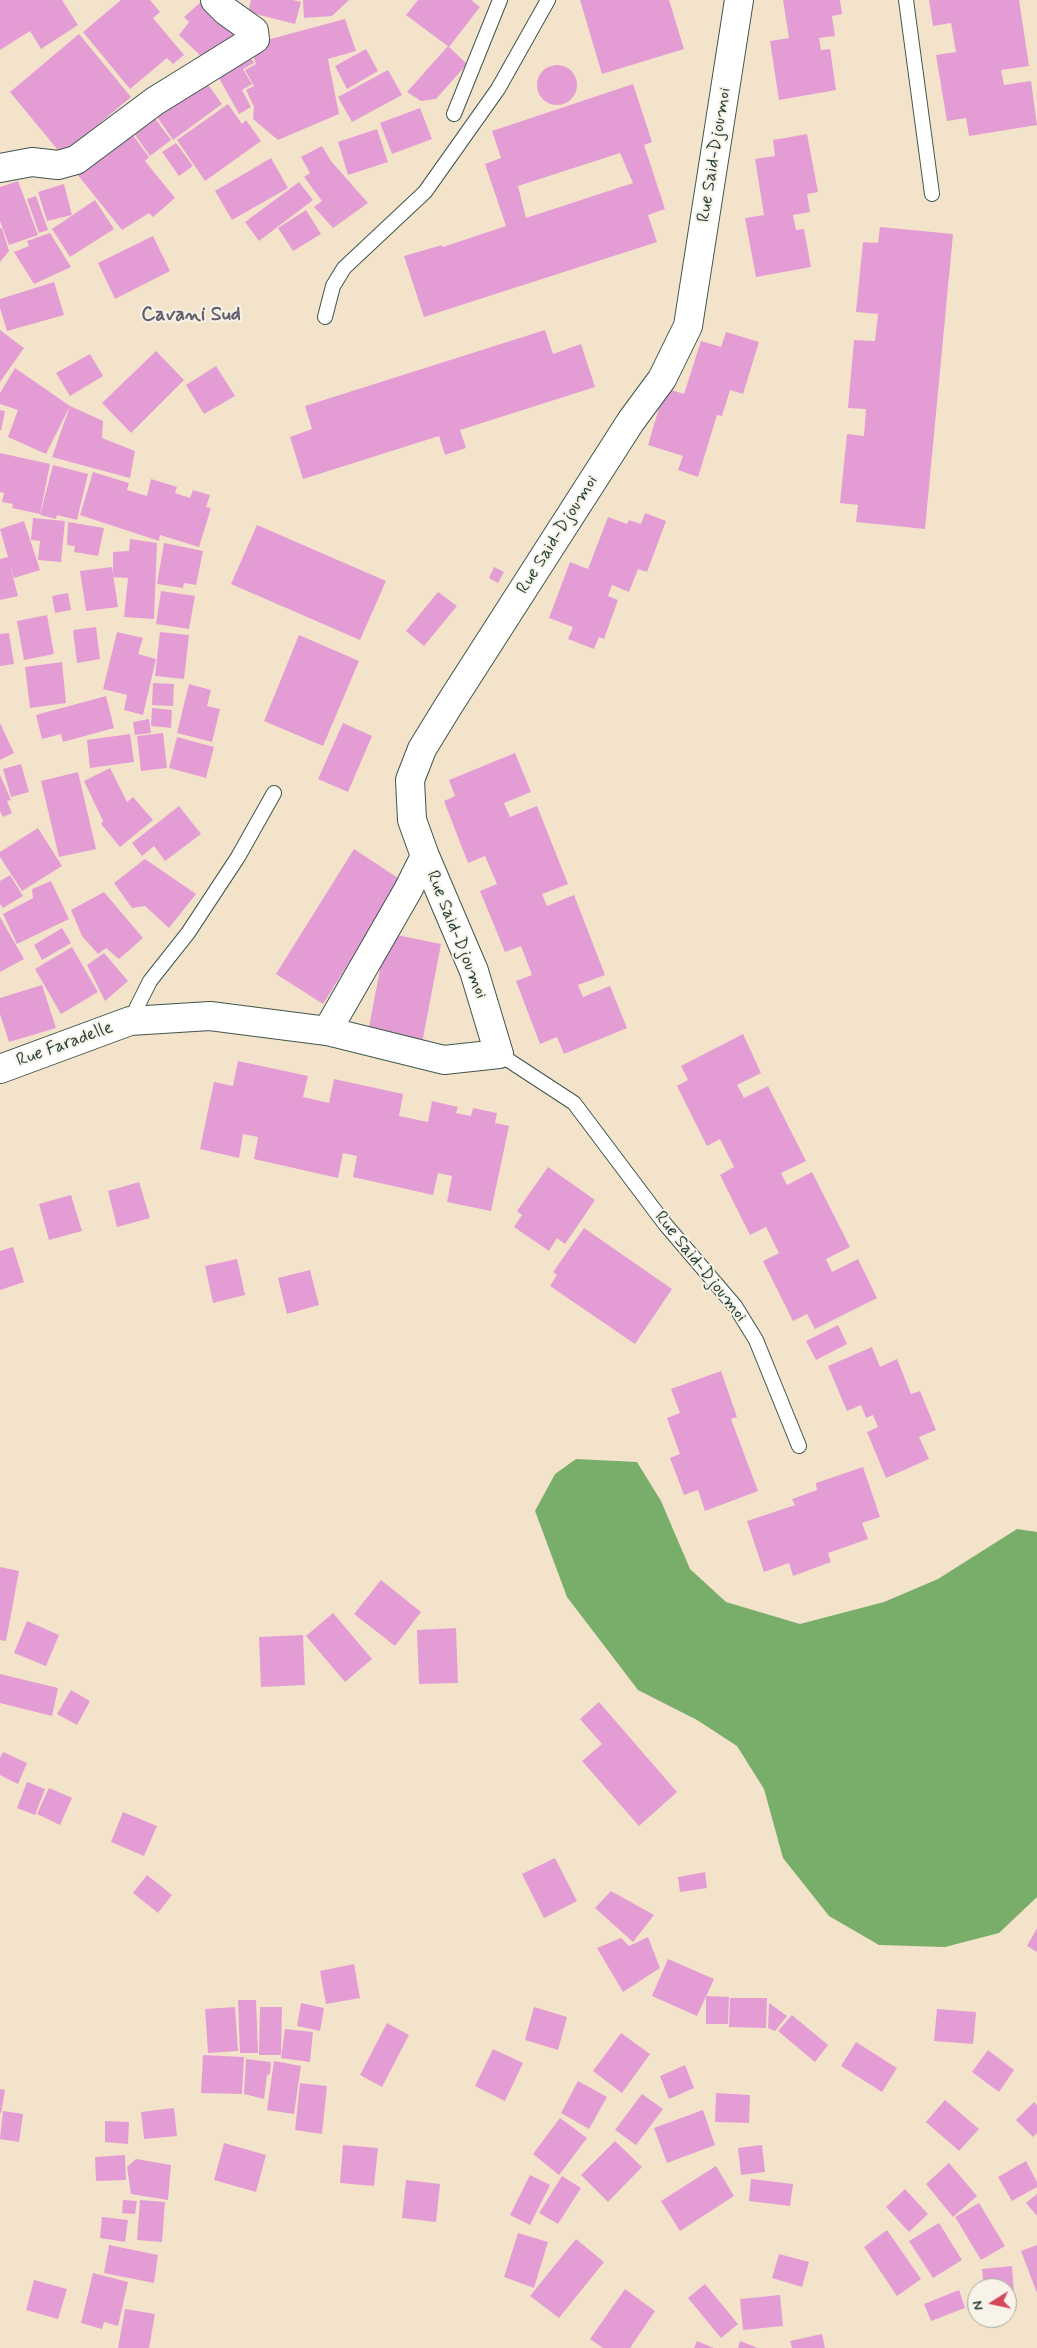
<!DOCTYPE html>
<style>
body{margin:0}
#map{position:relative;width:1037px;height:2348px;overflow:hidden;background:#f4e3cb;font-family:Mynerve,sans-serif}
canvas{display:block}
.north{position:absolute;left:967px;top:2278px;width:50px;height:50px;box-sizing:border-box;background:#f7f3e8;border:1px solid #a1aaa0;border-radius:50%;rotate:260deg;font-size:14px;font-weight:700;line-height:20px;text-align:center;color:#1f3d34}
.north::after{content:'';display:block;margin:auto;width:18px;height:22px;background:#d1495b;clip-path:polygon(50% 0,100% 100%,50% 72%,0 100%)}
</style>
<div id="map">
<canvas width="1037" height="2348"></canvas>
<div class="north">N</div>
</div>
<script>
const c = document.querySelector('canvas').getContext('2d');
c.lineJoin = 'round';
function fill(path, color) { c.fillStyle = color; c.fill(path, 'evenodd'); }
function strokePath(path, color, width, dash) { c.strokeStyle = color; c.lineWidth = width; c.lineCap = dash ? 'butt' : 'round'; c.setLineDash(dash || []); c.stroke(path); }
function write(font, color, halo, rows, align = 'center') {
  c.font = font + ' Mynerve,sans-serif'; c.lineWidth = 4; c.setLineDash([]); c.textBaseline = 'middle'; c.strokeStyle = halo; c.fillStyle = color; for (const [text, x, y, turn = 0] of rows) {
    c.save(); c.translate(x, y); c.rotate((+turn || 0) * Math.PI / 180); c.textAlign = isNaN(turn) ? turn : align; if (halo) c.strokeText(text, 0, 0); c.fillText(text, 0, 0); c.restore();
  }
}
fill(new Path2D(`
 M576,1459L637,1462L661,1501L690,1569L726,1602L800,1624L884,1602L938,1579L1017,1529L1037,1532V1897L999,1933L945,1947L879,1945L829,1916L783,1858L764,1789L737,1746L697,1720L638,1690L567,1597L535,1511L555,1474Z`), '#78ad6a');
fill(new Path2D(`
 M0,0H62L78,25L41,49L30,31L0,50Z
 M121,0H150L160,12L153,18L184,55L173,64L167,58L130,89L83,32Z
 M203,0L243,40L208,63L179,35L189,22L184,17Z
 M251,0H293L301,2L295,24L248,12Z
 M303,0H349L332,16L304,18Z
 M418,0H471L480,7L449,47L406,15Z
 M580,0H669L684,49L602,74Z
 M783,0H840L842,14L832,16L835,36L819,38L821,50L830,49L836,90L779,100L770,41L789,38Z
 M929,0H1019L1029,66L1001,70L1004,85L1031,81L1037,125L969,136L966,118L947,121L936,55L956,52L951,23L933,26Z
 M345,19L356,51L328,59L339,114L278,140L253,119L254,107L246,90L254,86L245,70L256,64L253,56L259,53L263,41Z
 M79,34L131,97L62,155L10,92Z
 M448,46L467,64L436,99L421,101L407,92Z
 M366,49L378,71L347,89L335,66Z
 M247,51L254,63L243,69L252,84L242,90L251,107L239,114L214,69Z
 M537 85a20 20 0 1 1 40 0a20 20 0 1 1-40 0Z
 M388,70L402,95L352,122L338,97Z
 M204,79L222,104L173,140L155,114Z
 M633,84L652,142L644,145L665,209L648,215L657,242L424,317L404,256L442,245L443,247L506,226L485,164L501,158L492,131ZM620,153L633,183L526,218L518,186Z
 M228,104L242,124L246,120L261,141L205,181L177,140Z
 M420,108L432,139L392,154L380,123Z
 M154,117L171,140L150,156L133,132Z
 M377,129L388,162L348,175L338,142Z
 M129,130L149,157L145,161L175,198L153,217L149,213L122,230L77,174Z
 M807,134L818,192L807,194L810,212L793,215L796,230L804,229L811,267L756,277L745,218L764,215L755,159L775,156L773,140Z
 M176,143L193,166L179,176L162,152Z
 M322,146L331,161L368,203L333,228L314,207L322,201L304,177L310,173L301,157Z
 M271,158L288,188L232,220L215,191Z
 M18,181L38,235L9,245L0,221V187Z
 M299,182L313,200L259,241L245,222Z
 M64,184L72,215L47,221L38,192Z
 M36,196L48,230L39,233L27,199Z
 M95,200L114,229L70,257L52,229Z
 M306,210L321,234L293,251L278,228Z
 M880,227L953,234L925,529L856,522L858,505L840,503L847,434L864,436L866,409L848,408L854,340L875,341L878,314L856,312L863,242L878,243Z
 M0,228H2L9,251L0,262Z
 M50,233L71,267L34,284L14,252L29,246L27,241Z
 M153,236L170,271L115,299L98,263Z
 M54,282L64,315L7,331L0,308V299Z
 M0,330L24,348L0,382Z
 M545,330L553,354L581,344L595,387L460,430L466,448L445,455L439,436L303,479L290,437L312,429L305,406Z
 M726,332L759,342L743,394L730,390L722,416L717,415L698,477L678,470L683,456L648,445L665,388L684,394L701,341L721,347Z
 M156,351L184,380L131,433L102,403Z
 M90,354L103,376L70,396L56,373Z
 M216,366L235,396L204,414L186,385Z
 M15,368L70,406L46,454L8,437L18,410L0,404V393Z
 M70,406L103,421L102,438L135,451L130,478L52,457Z
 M0,410L5,411L1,431L0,430Z
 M0,453L50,464L40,514L12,508L13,504L2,502L4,493L0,492Z
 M53,465L88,474L77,520L57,515L56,519L40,515Z
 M93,472L129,483L127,490L147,496L151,479L177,487L175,493L190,498L193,490L210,495L206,507L211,508L199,547L160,535L159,541L80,515Z
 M645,513L666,521L647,572L638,569L629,592L612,585L608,596L618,600L604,639L599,637L594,649L568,639L573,627L549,618L570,562L588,569L608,517L627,524L629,520L641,524Z
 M33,518L65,521L61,562L38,560L40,541L31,540Z
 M24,521L40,570L14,578L10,565L18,596L0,600V559L8,557L0,529Z
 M68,522L104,528L98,556L74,552L75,546L67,545Z
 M257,525L386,581L360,640L231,584Z
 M130,539L157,543L154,619L124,617L128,578L113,577V552L129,551Z
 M164,543L203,551L196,585L184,583L183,588L157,584Z
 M112,567L118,607L86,611L80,571Z
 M494,567L504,572L498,583L489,578Z
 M161,591L195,596L189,629L156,624Z
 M438,592L457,606L424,646L406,631Z
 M68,593L71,610L55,613L52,596Z
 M47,615L54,654L24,660L17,621Z
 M96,627L100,659L77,663L73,630Z
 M117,632L143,638L138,654L156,659L143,715L124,710L127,695L103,689Z
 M160,632L189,635L184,679L155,676Z
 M9,633L14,664L0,666V634Z
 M299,635L359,661L323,746L264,721Z
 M62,662L66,703L30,708L25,667Z
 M153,683L174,684L173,706L152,705Z
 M189,684L211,690L207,706L220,709L212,742L177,733Z
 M106,696L114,728L63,742L61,734L42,739L36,715Z
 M152,708L172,710L171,728L151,726Z
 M149,719L151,733L135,735L133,722Z
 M0,723L14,753L0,760Z
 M343,723L372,736L348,792L318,779Z
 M163,733L167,768L141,771L137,736Z
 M130,734L134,762L90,768L87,740Z
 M177,737L214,747L206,778L169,768Z
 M515,753L531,792L504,803L510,817L537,806L568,884L542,894L547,906L574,895L605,975L578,985L583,997L610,986L627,1028L564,1054L557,1037L540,1044L516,981L532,975L521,946L505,952L480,891L497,884L485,856L468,863L444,801L455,796L449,780Z
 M21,764L29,792L11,797L3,769Z
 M110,768L127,802L133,797L153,820L120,847L101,824L103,821L84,781Z
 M78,772L96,849L59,857L41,781Z
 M0,775L11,800L7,801L12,813L3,817L0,811Z
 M179,806L201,834L165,861L154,846L142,856L132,843Z
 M38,828L62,866L22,891L0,857V852Z
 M354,849L401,880L323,1004L276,974Z
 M145,859L196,894L169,928L145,906L132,908L114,883Z
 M10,875L23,896L3,908L0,904V881Z
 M51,881L69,919L17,944L3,914L33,898L32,889Z
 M104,892L143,938L119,959L106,948L98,954L82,936L71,910Z
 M0,917L24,959L0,972Z
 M62,928L71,943L42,960L34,945Z
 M387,933L441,944L422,1043L368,1032Z
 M72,947L98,992L61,1014L35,969Z
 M104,953L128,981L105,1001L87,965Z
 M42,985L56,1028L9,1042L0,1014V998Z
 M743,1034L761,1073L737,1085L744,1098L768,1086L806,1161L781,1173L787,1185L812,1172L850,1247L826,1259L832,1272L858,1259L877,1298L815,1329L807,1314L793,1321L763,1261L779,1253L766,1227L750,1235L720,1175L734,1167L720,1139L707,1146L677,1086L688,1080L681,1066Z
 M238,1061L308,1076L303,1097L329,1103L334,1079L403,1094L399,1116L428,1122L432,1101L458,1107L456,1113L471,1116L473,1108L497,1113L495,1123L509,1126L491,1211L447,1202L452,1176L438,1173L433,1195L353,1177L357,1156L343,1153L338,1178L254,1159L258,1137L243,1134L239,1158L200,1149L214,1082L233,1086Z
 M548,1167L595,1200L565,1244L557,1238L549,1251L514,1227L522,1215L517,1211Z
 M139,1182L150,1218L117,1227L108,1191Z
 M71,1195L82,1231L49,1240L39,1204Z
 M584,1228L672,1289L635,1344L550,1286L557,1275L553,1272Z
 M13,1247L24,1282L0,1290V1251Z
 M237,1259L245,1295L213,1303L205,1266Z
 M310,1270L319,1305L287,1314L278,1278Z
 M838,1325L847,1344L816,1360L806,1341Z
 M872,1347L880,1367L897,1359L911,1394L920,1391L936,1430L919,1437L929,1459L886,1478L867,1432L878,1427L873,1415L866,1418L861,1405L847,1411L828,1366Z
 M721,1371L737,1417L731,1419L758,1491L705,1511L698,1490L684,1495L670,1458L680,1454L667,1418L680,1413L671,1389Z
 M863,1467L880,1517L862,1523L868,1539L828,1553L831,1562L793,1576L789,1563L764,1572L747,1521L795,1505L792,1499L817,1490L816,1483Z
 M0,1567L19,1571L6,1641L0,1640Z
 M381,1580L421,1612L395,1646L354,1614Z
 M333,1613L372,1659L345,1682L306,1636Z
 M27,1621L59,1635L46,1666L14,1653Z
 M456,1628L458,1683L419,1684L417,1630Z
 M303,1635L305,1685L261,1687L259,1637Z
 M0,1674L58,1688L52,1716L0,1703Z
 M71,1690L90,1701L77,1725L57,1714Z
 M599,1702L677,1792L639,1826L582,1761L602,1744L580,1719Z
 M3,1752L27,1763L18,1784L0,1775V1758Z
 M27,1782L45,1789L35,1815L17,1808Z
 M49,1788L72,1798L60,1825L37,1814Z
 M123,1812L157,1826L144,1856L111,1842Z
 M555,1858L577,1901L544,1918L522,1874Z
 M705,1872L707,1888L680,1892L678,1877Z
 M147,1875L172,1895L158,1913L133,1893Z
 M611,1891L654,1915L633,1942L595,1908Z
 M1037,1928V1952L1027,1946Z
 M648,1937L660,1968L623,1992L597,1948L621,1938L629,1946Z
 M668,1959L714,1979L697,2016L652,1996Z
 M354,1964L360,1998L326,2004L320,1971Z
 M706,1996L729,1997L728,2024H706Z
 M730,1998H767L766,2028L729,2027Z
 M238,2000H256L258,2053H240Z
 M301,2003L324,2008L320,2031L297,2026Z
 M769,2003L787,2016L775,2031L768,2028Z
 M235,2007L238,2051L208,2053L205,2009Z
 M260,2007H282L281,2055H259Z
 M534,2007L567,2017L558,2050L525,2040Z
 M937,2009L976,2012L973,2044L934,2041Z
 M792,2015L828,2045L815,2062L778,2031Z
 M387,2023L409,2035L382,2087L360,2075Z
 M285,2029L313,2032L310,2062L281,2058Z
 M621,2033L650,2054L622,2093L593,2071Z
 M856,2042L897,2068L882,2092L841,2066Z
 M493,2049L523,2063L505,2101L475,2086Z
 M988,2050L1014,2070L999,2092L972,2072Z
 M203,2055L244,2057L242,2094L201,2093Z
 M246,2059L271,2062L270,2074L267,2075L264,2099L244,2094Z
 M274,2061L301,2066L294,2114L267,2110Z
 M685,2065L694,2088L669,2099L660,2076Z
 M578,2081L607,2097L589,2129L561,2113Z
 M300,2083L327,2086L322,2134L295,2130Z
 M0,2089L5,2090L1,2113H0Z
 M716,2093L750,2095L749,2123L715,2122Z
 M642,2094L663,2109L636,2145L615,2130Z
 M945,2100L979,2129L959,2151L926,2122Z
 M1034,2102L1037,2105V2133L1033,2137L1016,2120Z
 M174,2108L177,2136L144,2139L141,2112Z
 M703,2110L715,2145L667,2163L654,2128Z
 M3,2111L23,2114L19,2142L0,2139Z
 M560,2118L587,2138L559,2175L533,2154Z
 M105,2121L129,2122L128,2144L105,2142Z
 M615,2141L642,2167L608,2202L581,2175Z
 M224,2143L266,2155L256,2192L214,2180Z
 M343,2145L378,2148L374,2186L340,2183Z
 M762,2145L765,2172L741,2175L738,2148Z
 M125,2155L126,2180L96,2181L95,2157Z
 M136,2159L171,2165L168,2200L131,2194L127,2167Z
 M1026,2161L1037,2182V2187L1012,2201L998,2177Z
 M949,2163L977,2196L953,2217L926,2184Z
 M716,2166L734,2196L680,2231L661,2201Z
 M530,2175L550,2185L530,2225L510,2215Z
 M562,2176L581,2188L558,2224L539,2213Z
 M751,2179L793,2184L790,2206L749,2201Z
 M406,2180L440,2184L436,2222L402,2218Z
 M905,2189L928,2214L909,2232L886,2207Z
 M1037,2194V2216L1026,2203Z
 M123,2200L137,2201L135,2214L122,2213Z
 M140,2200L165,2202L162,2242L137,2240Z
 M979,2203L1005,2246L981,2260L955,2217Z
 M102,2217L128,2220L125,2242L100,2238Z
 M939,2223L962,2260L933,2278L909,2241Z
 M887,2230L921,2279L897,2296L864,2247Z
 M518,2233L548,2242L534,2288L504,2277Z
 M576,2239L604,2262L559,2318L530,2296Z
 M109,2245L158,2255L154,2283L104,2273Z
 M1037,2245V2293L1021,2251Z
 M779,2254L809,2262L802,2287L772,2278Z
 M1012,2266L1015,2307L1007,2308V2288H984L982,2269Z
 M93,2273L128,2282L118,2326L104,2322L102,2329L81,2323Z
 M34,2280L67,2289L58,2319L26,2310Z
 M705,2284L738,2324L721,2338L688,2298Z
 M625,2289L655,2311L630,2348H603L590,2339Z
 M959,2290L965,2308L931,2321L924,2304Z
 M780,2295L783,2326L743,2330L740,2299Z
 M125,2309L155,2314L149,2348H118Z
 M822,2334L825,2348H792L790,2341Z
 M697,2341L714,2348H694Z
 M740,2341L758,2348H738Z`), '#e49dd4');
const lane = new Path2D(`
 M906,0L932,194
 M454,114L500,0
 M325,317L333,286L344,268L425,192L498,89L548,0
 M130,1021L150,981L188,933L238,857L274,793
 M499,1054L574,1103L665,1224L735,1306L756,1340L799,1446`);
const street = new Path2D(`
 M0,168L32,162L58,165L76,160L155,101L255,39L254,31L226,11L215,0
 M327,1031L408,890L425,856
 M0,1069L130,1021L210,1016L327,1031L444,1060L499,1054L474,971L425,856L412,820L410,780L422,749L449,705L631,421L662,379L688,326L739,0`);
strokePath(lane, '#3f564b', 16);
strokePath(street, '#3f564b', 30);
strokePath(lane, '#fff', 14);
strokePath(street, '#fff', 28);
write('18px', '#1f3d34', '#f7f3e8', [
 ["Rue Said-Djoumoi",715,155,-81],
 ["Rue Said-Djoumoi",558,535,-58],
 ["Rue Said-Djoumoi",456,935,68],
 ["Rue Faradelle",65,1045,-20],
 ["Rue Said-Djoumoi",700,1267,51]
]);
write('bold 20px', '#645f6c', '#f7f3e8', [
 ["Cavani Sud",191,316]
]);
</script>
